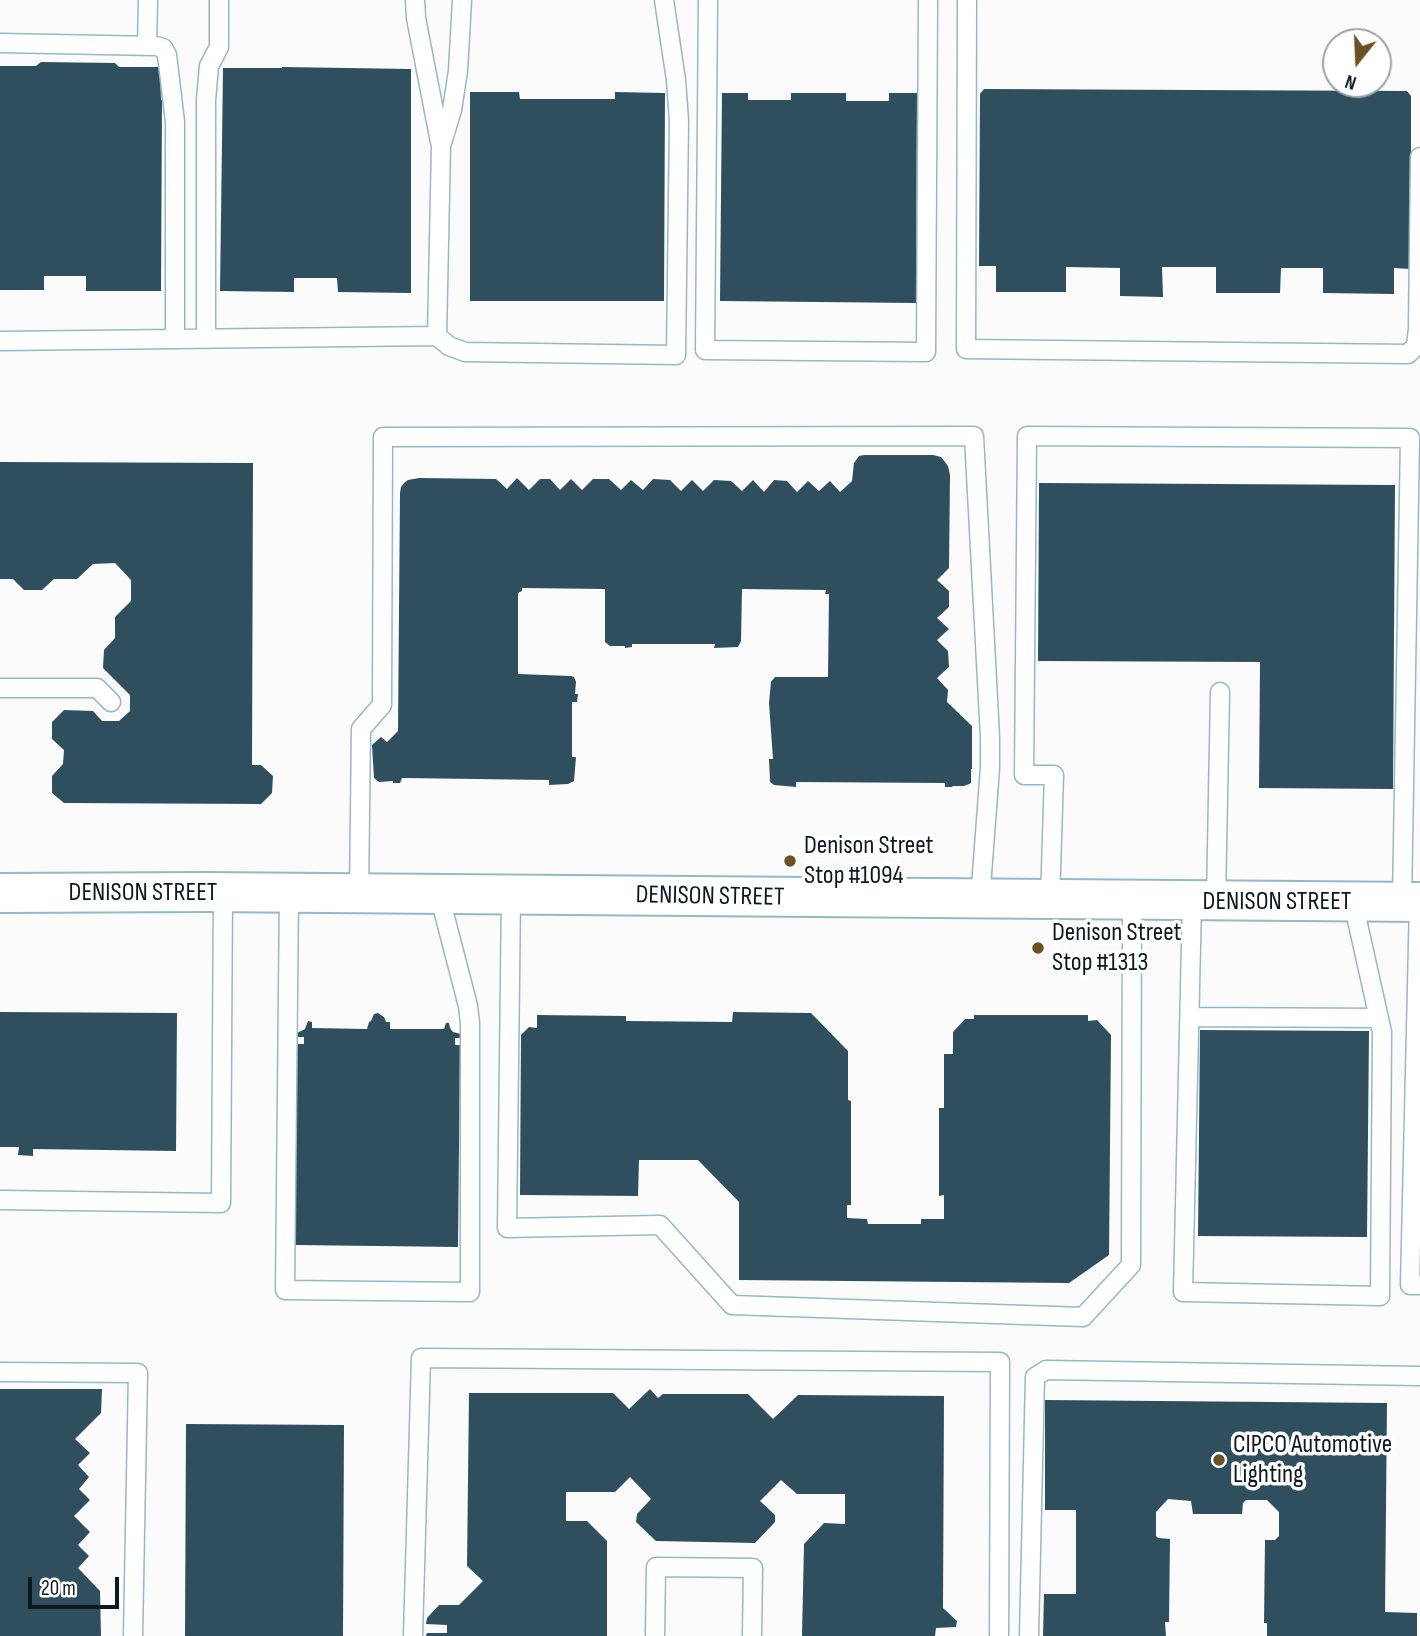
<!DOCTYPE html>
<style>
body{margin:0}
#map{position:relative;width:1420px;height:1636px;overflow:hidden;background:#fbfbfb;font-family:"Sofia Sans Condensed",sans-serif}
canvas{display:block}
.north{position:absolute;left:1322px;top:28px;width:70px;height:70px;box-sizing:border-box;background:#fff;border:2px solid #9da3a5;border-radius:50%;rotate:198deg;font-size:19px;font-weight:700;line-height:28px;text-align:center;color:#0b191f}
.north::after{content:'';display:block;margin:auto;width:24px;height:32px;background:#6b5122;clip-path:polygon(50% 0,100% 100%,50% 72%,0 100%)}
.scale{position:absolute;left:28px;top:1577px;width:91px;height:32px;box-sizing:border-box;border:4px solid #0b191f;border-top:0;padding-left:9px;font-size:21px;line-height:24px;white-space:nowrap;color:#0b191f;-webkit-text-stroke:5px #fff;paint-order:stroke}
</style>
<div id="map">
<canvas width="1420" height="1636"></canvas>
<div class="north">N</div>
<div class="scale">20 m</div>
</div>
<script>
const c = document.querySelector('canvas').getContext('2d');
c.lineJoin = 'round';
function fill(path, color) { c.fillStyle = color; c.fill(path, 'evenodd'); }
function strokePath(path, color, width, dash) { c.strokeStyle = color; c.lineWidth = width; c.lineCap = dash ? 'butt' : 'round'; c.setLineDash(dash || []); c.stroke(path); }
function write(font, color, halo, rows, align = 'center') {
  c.font = font + ' "Sofia Sans Condensed",sans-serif'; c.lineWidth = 7; c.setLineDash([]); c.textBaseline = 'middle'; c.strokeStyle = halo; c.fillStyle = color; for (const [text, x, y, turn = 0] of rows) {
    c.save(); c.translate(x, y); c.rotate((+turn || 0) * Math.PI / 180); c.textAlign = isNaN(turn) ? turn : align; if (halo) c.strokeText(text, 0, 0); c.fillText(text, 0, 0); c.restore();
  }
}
fill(new Path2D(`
 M41,62L115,63L119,67H160L161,100H162L161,291H86V276H44V290H0V66H36Z
 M282,67L411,69V293L338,292L337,278H294V292L220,291L223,68H282Z
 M984,89L1407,91L1411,96V269L1394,268V294L1323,293V268H1281L1280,293H1216V267H1162L1163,297L1120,296V268L1066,267V292H996V266H979L980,94Z
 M470,92H519L520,99H615V92L665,93L664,301H470Z
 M722,93H748V100H791V93H846V101H889V93H917L916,303L720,301Z
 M864,455H933L941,457L948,466L950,475L949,568L937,580L949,591V607L937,618L949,629L937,640L948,651L949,667L937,678L948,690L947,702L972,726V769H971V783L969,784L964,786H953L952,787H945V783L796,782V787L774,785L770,782L769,759H773L769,703L771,682L775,677H828L829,594H825L826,590L742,589L741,641L738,647L714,648L715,644H632V647L625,648V646H610L605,642V589L522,588V591L518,593V674L571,676L574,677L576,682L575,694H578L577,702H572V757H576L574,781L568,784L549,785V780L402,778L400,783H393V781L379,782L374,778L372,745L381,737L387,742L398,731L400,493L401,487L404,483L408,480L419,478L496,479L507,489L517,478L529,490L540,479H550L560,490L571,479L582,490L593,479H609L621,490L631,480L643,490L653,479L670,480L681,491L692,480L703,491L714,480L731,481L742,491L753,480L764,492L774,480L787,481L797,492L808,481L819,491L830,481L840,492L852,481L854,463L859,456Z
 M0,462L253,463L252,765H261L273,776L272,793L261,804L64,803L52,793V776L63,764L64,750L52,739V722L64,710L93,711L102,721H119L130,711V695L103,668L104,650L115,638V617L131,601V580L115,563L93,564L77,579H54L42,590H24L13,579H0Z
 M1039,483L1395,485L1393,789L1259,788L1260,662L1038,661Z
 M0,1012L177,1013L176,1151L33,1149V1156L18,1155L19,1147H0Z
 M733,1012L811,1013L848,1051V1100L851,1101V1205H847V1218L867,1219L868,1224H921V1219H944V1195L939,1196V1108H944V1054H953V1032L965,1019H974V1015H1088V1021L1097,1020L1111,1035L1109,1255L1069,1283L739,1280V1202L698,1160H639L638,1196L520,1195L521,1035L529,1027L537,1028V1015L626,1016V1021L732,1022Z
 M378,1013L384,1017L386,1022H390V1029H444L446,1023H449L450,1028L453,1032L461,1034V1038H455V1045H460L458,1247L295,1245L296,1044H304V1037H297V1033L305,1029L308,1021L312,1022V1028L367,1029L369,1022L371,1021L374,1014Z
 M1200,1030L1369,1031L1367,1237L1198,1236Z
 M0,1389H102L101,1413L75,1439L90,1453L78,1465L89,1477L79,1489L90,1500L74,1516L90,1532L78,1545L89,1556L78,1568L100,1591L101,1636H0Z
 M650,1389L658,1398L663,1394H748L773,1419L798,1395L944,1396L943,1608L957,1621L956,1627L936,1628L935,1636H802L804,1544L824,1523L845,1524V1494H797L781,1480L760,1501L775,1515V1522L755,1543L656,1541L636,1522L637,1514L651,1499L630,1477L615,1492H566V1521H587L607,1541V1636H426L427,1633H447V1625L426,1624L427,1618L439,1605H459L483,1581L467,1566L469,1393H613L629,1409Z
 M1045,1400L1387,1403L1385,1612L1417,1613V1636H1267V1623H1264L1265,1540H1275L1279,1536V1512L1267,1500H1246L1243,1503L1242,1514H1193L1191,1501L1168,1499L1156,1512V1536L1158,1538L1170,1539L1169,1622H1165L1166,1636H1043L1044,1594H1076V1510H1045Z
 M186,1424L344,1425L343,1636H185Z`), '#2f4f5e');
const lane = new Path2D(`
 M415,0L416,18L440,142
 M462,0L458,71L452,110L441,146L437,336L449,346L465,352L676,355L679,121L676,80L664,0
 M708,0L705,350L926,352L928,0
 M967,0L966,349L1408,354L1416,346L1418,329L1420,157
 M0,43L156,46L163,48L167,55L175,122V339
 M147,46L148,0
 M206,339V100L209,66L219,47V0
 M0,341L437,336
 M0,688H97L111,702
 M289,893L285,1290L470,1292V1023L468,1006L439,894
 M359,894L361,729L382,705L383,437L974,436L990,737V768L980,900
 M511,895L507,1228L660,1225L732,1305L1083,1317L1131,1265L1132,901
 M1050,900L1054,775H1024L1027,436L1410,438L1402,902
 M1192,901L1183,1292L1380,1296L1382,1032L1353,902
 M1216,901L1220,692
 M1419,902L1410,1285H1420
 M1190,1017L1379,1018
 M0,1200L221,1203L223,893
 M0,1372L138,1373L133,1636
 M413,1636L421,1358L1000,1362L999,1636
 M655,1636L656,1567L753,1568L752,1636
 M1029,1636L1035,1377L1046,1370L1420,1376`);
const secondary = new Path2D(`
 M0,893L205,892L1420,902`);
strokePath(lane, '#95b8c9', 21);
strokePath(secondary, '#95b8c9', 42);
strokePath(lane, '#fff', 18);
strokePath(secondary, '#fff', 38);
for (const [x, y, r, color] of [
 [790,861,7,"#6b5122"],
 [1038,948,7,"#6b5122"],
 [1219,1460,7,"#6b5122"]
]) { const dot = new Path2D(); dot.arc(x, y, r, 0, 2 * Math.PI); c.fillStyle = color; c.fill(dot); strokePath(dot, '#fff', 2.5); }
write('26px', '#0b191f', '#fff', [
 ["Denison Street",804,846],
 ["Stop #1094",804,876],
 ["Denison Street",1052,933],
 ["Stop #1313",1052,963],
 ["CIPCO Automotive",1233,1445],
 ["Lighting",1233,1475]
], 'left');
write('26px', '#0b191f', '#fff', [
 ["DENISON STREET",143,893],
 ["DENISON STREET",710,897,1],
 ["DENISON STREET",1277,902]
]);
</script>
